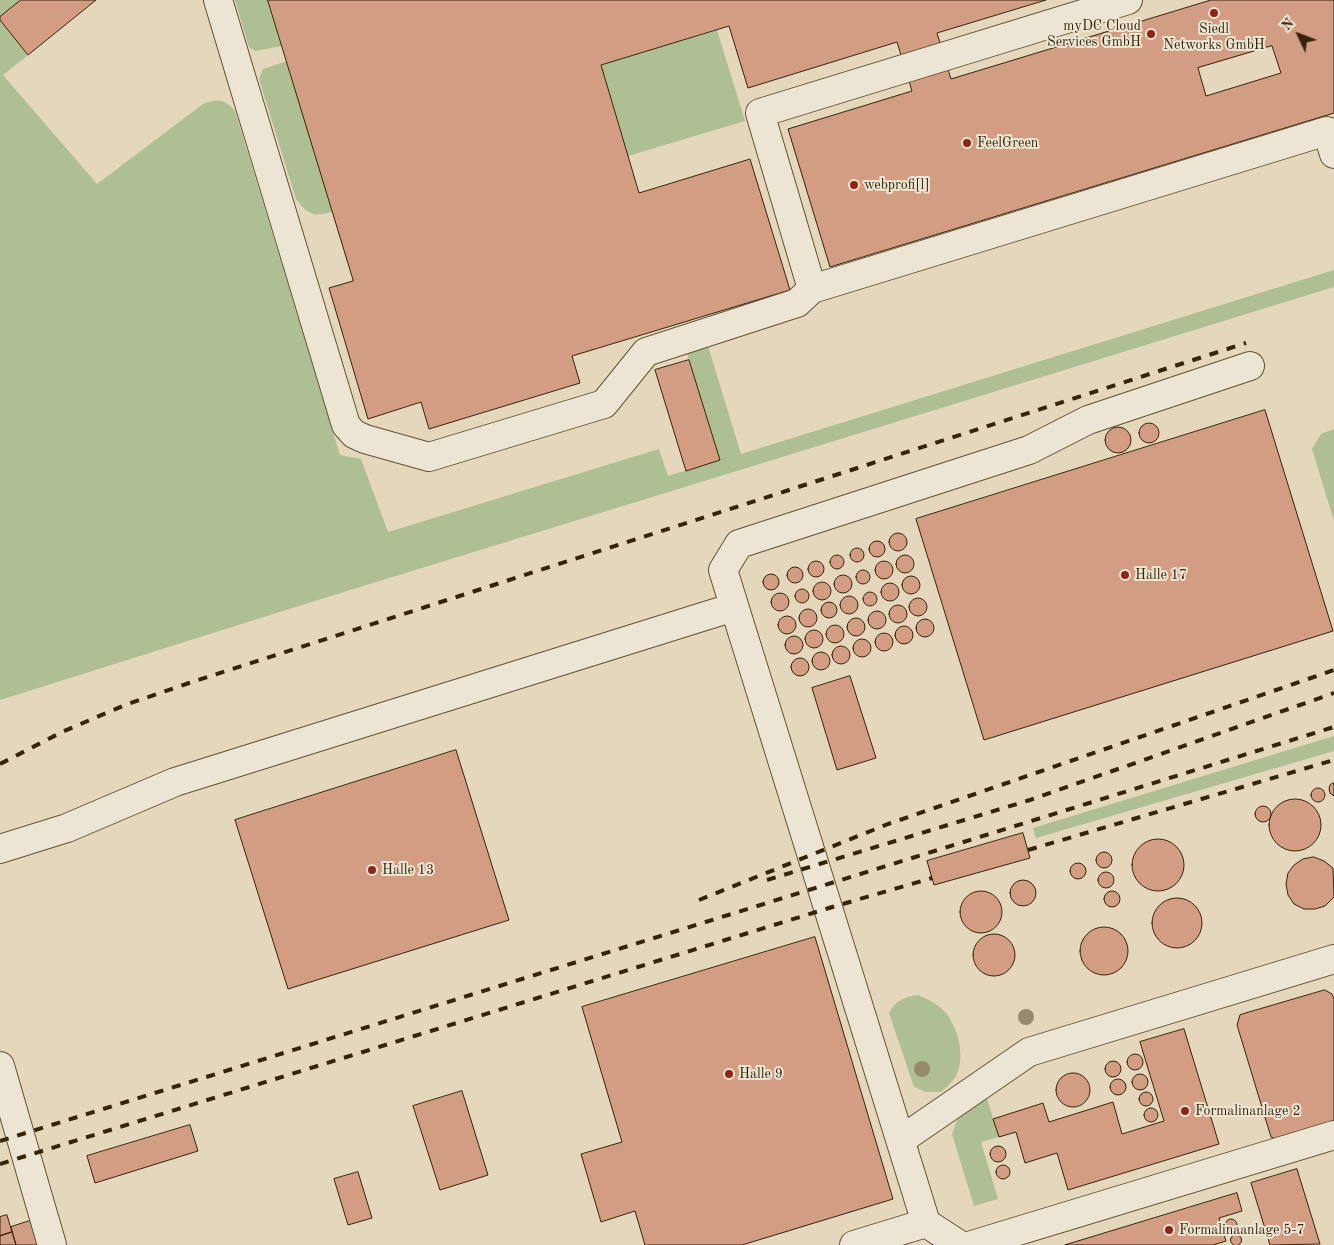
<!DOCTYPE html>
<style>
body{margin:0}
#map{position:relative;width:1334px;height:1245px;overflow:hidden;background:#e4d7bb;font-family:"Old Standard TT",serif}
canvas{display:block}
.north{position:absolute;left:1274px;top:10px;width:50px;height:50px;-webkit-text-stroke:4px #ede5d3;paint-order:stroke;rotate:313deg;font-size:14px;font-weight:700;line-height:20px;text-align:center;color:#352408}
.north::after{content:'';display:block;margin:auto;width:18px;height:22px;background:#352408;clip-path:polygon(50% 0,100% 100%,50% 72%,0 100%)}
</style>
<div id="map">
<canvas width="1334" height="1245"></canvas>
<div class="north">N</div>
</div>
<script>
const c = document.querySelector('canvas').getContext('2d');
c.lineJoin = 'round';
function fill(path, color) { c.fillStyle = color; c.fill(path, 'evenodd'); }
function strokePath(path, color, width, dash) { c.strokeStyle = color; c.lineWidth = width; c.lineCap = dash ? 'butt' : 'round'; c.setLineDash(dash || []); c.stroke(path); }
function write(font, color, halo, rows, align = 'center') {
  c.font = font + ' "Old Standard TT",serif'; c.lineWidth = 4; c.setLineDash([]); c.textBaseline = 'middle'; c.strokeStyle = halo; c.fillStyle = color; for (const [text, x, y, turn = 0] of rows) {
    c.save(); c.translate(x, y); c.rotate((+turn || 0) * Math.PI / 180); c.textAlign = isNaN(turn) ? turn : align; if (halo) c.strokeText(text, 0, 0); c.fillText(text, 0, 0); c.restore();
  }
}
fill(new Path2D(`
 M0,0H21L0,17Z
 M235,0H268L282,46L255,51L249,47Z
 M0,20L28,55L3,75L97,184L203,104C218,98 225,99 235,111L340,455L361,459L388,532L659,449L668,476L719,460L687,353L708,346L741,454L1334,270V287L318,600L0,700Z
 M717,30L745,121L628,156L601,65Z
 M287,61L332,212C313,217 308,215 296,199L259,79L263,69Z
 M1334,429V521L1312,449L1321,434Z
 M1334,736V751L1036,838L1033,828Z
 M918,995C927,999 938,1004 945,1012C957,1026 965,1054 958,1071C955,1080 947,1087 941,1092H926L914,1087L889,1013C896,1000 904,997 918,995Z
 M987,1099L999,1137L981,1142L998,1199L974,1206L952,1134L962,1107Z`), '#afbf94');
const building = new Path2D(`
 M21,0H96L28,55L0,20V17Z
 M268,0H1046L937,33L951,79L1211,0H1334V113L830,267L788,129L912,91L897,42L748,88L729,26L601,65L639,193L750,159L790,290L572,356L580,383L429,429L421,402L368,419L329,288L353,281ZM1272,46L1281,73L1206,96L1198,68Z
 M689,360L720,460L686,471L655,370Z
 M1265,410L1333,631L984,740L916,519Z
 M1139 433a10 10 0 1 1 20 0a10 10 0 1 1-20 0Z
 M1105 440a13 13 0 1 1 26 0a13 13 0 1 1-26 0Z
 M889 542a9 9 0 1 1 18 0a9 9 0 1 1-18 0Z
 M869 549a8 8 0 1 1 16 0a8 8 0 1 1-16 0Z
 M850 555a7 7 0 1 1 14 0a7 7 0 1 1-14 0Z
 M830 562a7 7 0 1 1 14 0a7 7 0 1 1-14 0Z
 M896 564a9 9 0 1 1 18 0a9 9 0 1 1-18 0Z
 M808 569a8 8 0 1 1 16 0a8 8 0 1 1-16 0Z
 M875 570a9 9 0 1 1 18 0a9 9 0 1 1-18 0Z
 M787 575a8 8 0 1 1 16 0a8 8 0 1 1-16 0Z
 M856 577a7 7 0 1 1 14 0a7 7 0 1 1-14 0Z
 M763 582a8 8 0 1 1 16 0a8 8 0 1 1-16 0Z
 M834 584a9 9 0 1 1 18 0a9 9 0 1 1-18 0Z
 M902 585a9 9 0 1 1 18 0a9 9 0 1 1-18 0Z
 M813 591a9 9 0 1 1 18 0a9 9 0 1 1-18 0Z
 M881 592a9 9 0 1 1 18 0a9 9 0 1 1-18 0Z
 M795 596a7 7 0 1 1 14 0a7 7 0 1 1-14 0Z
 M863 599a7 7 0 1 1 14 0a7 7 0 1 1-14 0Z
 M771 602a9 9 0 1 1 18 0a9 9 0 1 1-18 0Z
 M840 605a9 9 0 1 1 18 0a9 9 0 1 1-18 0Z
 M909 607a9 9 0 1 1 18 0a9 9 0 1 1-18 0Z
 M821 610a8 8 0 1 1 16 0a8 8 0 1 1-16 0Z
 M889 614a9 9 0 1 1 18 0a9 9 0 1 1-18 0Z
 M799 618a9 9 0 1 1 18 0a9 9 0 1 1-18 0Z
 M868 620a9 9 0 1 1 18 0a9 9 0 1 1-18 0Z
 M778 625a9 9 0 1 1 18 0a9 9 0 1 1-18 0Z
 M847 627a9 9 0 1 1 18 0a9 9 0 1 1-18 0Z
 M916 628a9 9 0 1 1 18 0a9 9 0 1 1-18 0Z
 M826 634a9 9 0 1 1 18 0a9 9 0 1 1-18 0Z
 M895 635a9 9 0 1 1 18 0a9 9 0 1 1-18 0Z
 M805 639a9 9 0 1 1 18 0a9 9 0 1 1-18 0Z
 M875 642a9 9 0 1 1 18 0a9 9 0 1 1-18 0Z
 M785 645a9 9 0 1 1 18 0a9 9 0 1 1-18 0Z
 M853 648a9 9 0 1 1 18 0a9 9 0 1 1-18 0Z
 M832 655a9 9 0 1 1 18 0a9 9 0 1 1-18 0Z
 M812 661a9 9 0 1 1 18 0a9 9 0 1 1-18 0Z
 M791 667a9 9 0 1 1 18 0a9 9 0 1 1-18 0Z
 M850,676L876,758L837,770L812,688Z
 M456,750L509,920L288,989L235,820Z
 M1333,783H1334V796L1330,793L1329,789L1330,785Z
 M1311 795a7 7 0 1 1 14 0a7 7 0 1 1-14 0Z
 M1269 825a26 26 0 1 1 52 0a26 26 0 1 1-52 0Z
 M1255 814a8 8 0 1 1 16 0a8 8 0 1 1-16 0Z
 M1023,833L1030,858L934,885L927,861Z
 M1132 865a26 26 0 1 1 52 0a26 26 0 1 1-52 0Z
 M1096 860a8 8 0 1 1 16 0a8 8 0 1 1-16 0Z
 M1314,857L1324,861L1333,868L1334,897L1325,906L1315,909H1304L1294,904L1288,895L1286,884L1288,873L1294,865L1303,859Z
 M1070 871a8 8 0 1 1 16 0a8 8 0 1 1-16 0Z
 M1098 880a8 8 0 1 1 16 0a8 8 0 1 1-16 0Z
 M1010 893a13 13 0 1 1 26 0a13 13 0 1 1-26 0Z
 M1104 899a8 8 0 1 1 16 0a8 8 0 1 1-16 0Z
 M960 912a21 21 0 1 1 42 0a21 21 0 1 1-42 0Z
 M1152 923a25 25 0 1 1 50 0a25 25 0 1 1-50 0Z
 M1080 951a24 24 0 1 1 48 0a24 24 0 1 1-48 0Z
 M973 955a21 21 0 1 1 42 0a21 21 0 1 1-42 0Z
 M815,937L893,1199L742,1245H645L635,1211L601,1222L581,1154L622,1142L582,1007Z
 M1325,990L1332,994L1334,999V1124L1280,1141L1271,1137L1237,1025L1240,1015Z
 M1184,1029L1219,1144L1068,1190L1057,1153L1025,1163L1016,1132L999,1137L993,1119L1043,1103L1049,1122L1113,1102L1122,1134L1164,1121L1140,1042Z
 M1127 1062a8 8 0 1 1 16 0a8 8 0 1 1-16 0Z
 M1105 1069a8 8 0 1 1 16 0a8 8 0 1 1-16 0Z
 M1056 1090a17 17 0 1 1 34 0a17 17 0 1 1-34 0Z
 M1132 1082a8 8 0 1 1 16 0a8 8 0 1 1-16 0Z
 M1110 1087a8 8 0 1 1 16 0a8 8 0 1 1-16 0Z
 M462,1091L488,1175L440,1190L413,1106Z
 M1139 1099a7 7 0 1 1 14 0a7 7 0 1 1-14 0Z
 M1144 1115a7 7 0 1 1 14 0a7 7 0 1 1-14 0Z
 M190,1125L198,1151L95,1183L87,1156Z
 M990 1154a8 8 0 1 1 16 0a8 8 0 1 1-16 0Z
 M996 1172a7 7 0 1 1 14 0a7 7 0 1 1-14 0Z
 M1297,1169L1320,1244L1270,1245L1251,1183Z
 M358,1172L372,1218L348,1225L334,1179Z
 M1237,1193L1242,1211L1219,1218L1226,1241L1213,1245H1065Z
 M7,1215L12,1232L0,1236V1217Z
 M39,1218L47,1245H16L11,1227Z
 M1225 1225a6 6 0 1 1 12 0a6 6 0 1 1-12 0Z
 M12,1232L16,1245H0V1236Z
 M1230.5 1240a5.5 5.5 0 1 1 11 0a5.5 5.5 0 1 1-11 0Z`);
fill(building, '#d39d83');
strokePath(building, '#352408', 1);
const minor = new Path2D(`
 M218,0L346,425L354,434L365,439L429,457L604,404L646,352L797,303L812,289
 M1128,0L760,113L812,289L1327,131L1334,154
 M0,849L67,828L175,782L734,607
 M0,1066L52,1245
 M901,1140L1029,1052L1334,959
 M854,1245L926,1223
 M960,1245L926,1223L723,570L739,544L1029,450L1088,420L1250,366
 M972,1245L1334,1135`);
strokePath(minor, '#615135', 30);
strokePath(minor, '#ede5d3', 28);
strokePath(new Path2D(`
 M0,764L62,732L125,705L189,683L1246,343
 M1028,850L1334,760
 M767,880L1030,800L1334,693
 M699,900L888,824L1334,670
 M0,1141L1334,727
 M0,1164L829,908L932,878`), '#352408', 4, [9, 9]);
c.fillStyle = '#958a6c';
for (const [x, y] of [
 [1026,1017],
 [922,1069]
]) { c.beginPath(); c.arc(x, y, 8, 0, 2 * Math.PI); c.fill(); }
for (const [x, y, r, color] of [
 [1214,13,5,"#8f2418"],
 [1151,34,5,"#8f2418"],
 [967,143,5,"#8f2418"],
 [854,185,5,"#8f2418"],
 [1125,575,5,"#8f2418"],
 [372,870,5,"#8f2418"],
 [729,1074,5,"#8f2418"],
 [1185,1111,5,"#8f2418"],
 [1169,1230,5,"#8f2418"]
]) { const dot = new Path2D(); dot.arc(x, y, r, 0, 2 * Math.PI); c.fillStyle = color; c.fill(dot); strokePath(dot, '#ede5d3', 2); }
write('14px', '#352408', '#ede5d3', [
 ["myDC Cloud",1141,26,"right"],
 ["Services GmbH",1141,42,"right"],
 ["Siedl",1214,29,"center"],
 ["Networks GmbH",1214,45,"center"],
 ["FeelGreen",977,143],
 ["webprofi[l]",864,185],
 ["Halle 17",1135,575],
 ["Halle 13",382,870],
 ["Halle 9",739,1074],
 ["Formalinanlage 2",1195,1111],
 ["Formalinaanlage 5-7",1179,1230]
], 'left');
</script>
